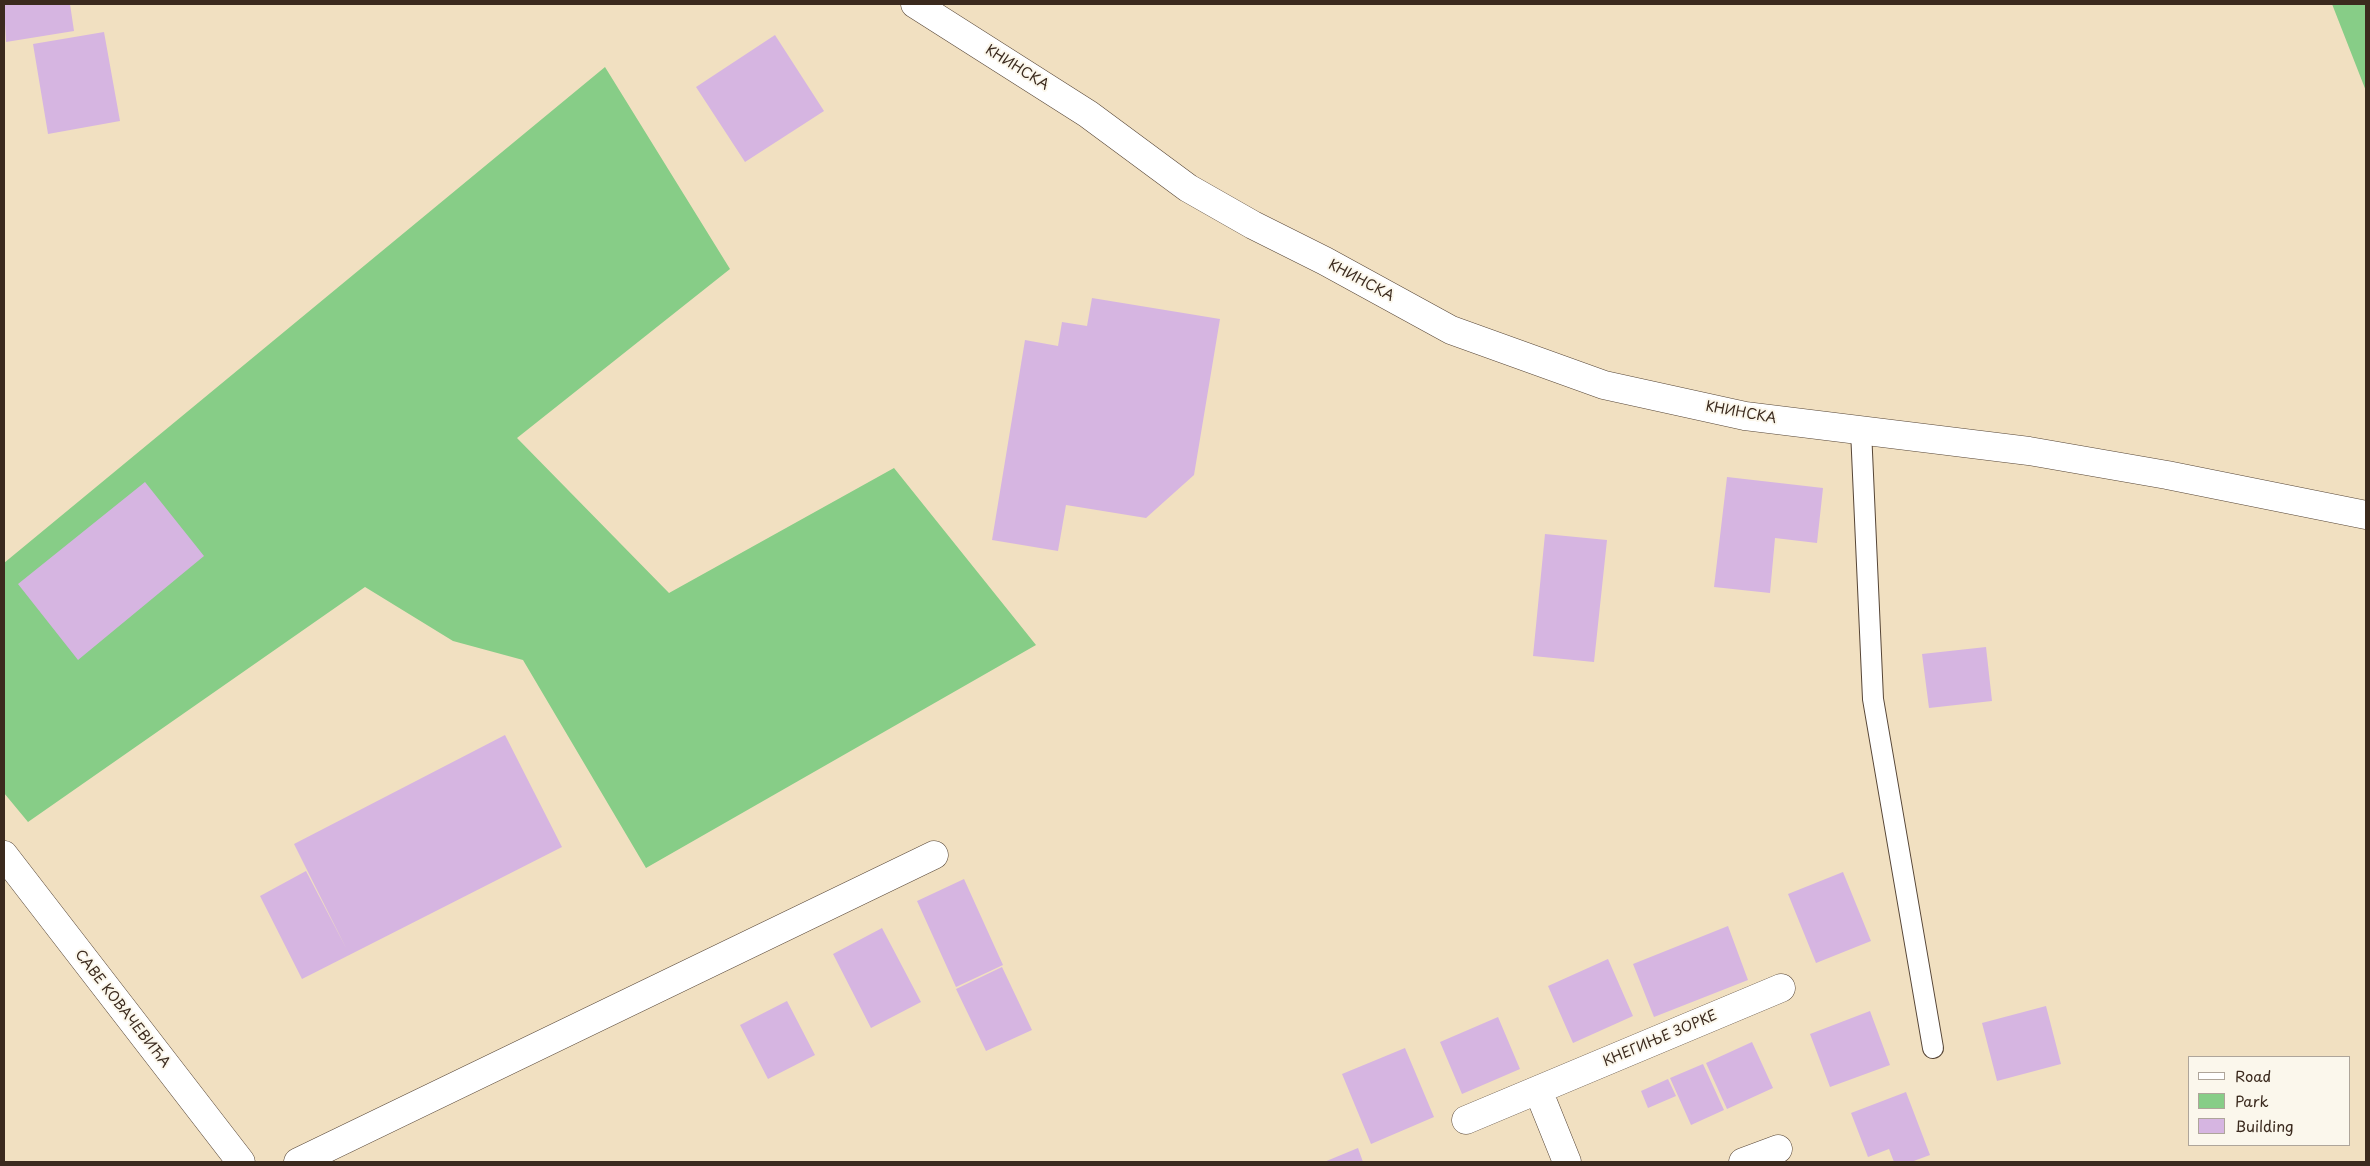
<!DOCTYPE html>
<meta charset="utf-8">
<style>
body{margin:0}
#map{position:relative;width:2370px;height:1166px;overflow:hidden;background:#f1e0c1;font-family:"Playpen Sans",sans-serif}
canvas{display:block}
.frame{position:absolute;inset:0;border:5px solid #3b2a1e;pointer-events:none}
.legend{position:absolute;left:2188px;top:1056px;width:162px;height:90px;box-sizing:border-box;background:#fbf7ec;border:1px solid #aea59a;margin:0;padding:6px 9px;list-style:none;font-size:15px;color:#3b2a1e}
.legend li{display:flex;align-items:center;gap:10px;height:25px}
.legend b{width:25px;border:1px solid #aea59a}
</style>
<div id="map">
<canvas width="2370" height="1166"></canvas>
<div class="frame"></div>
<ul class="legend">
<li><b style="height:6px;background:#fff"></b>Road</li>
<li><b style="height:14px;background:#87cd87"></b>Park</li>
<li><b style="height:14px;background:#d6b5e1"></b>Building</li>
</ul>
</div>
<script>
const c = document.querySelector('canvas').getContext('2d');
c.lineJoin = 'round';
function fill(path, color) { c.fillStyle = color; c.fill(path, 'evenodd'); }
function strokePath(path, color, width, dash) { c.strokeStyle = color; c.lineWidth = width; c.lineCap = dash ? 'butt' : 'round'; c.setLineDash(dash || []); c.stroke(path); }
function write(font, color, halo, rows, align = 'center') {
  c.font = font + ' "Playpen Sans",sans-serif'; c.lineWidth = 4; c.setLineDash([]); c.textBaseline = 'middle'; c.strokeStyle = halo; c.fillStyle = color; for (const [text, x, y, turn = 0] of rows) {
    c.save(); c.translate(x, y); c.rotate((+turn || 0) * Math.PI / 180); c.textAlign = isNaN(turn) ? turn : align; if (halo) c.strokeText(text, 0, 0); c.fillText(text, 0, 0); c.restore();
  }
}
fill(new Path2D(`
 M2332,4H2366V91Z
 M605,67L730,269L517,438L669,593L894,468L1036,645L646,868L523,660L453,641L365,587L28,822L4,793V563Z`), '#87cd87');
fill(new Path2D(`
 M4,4H70L74,31L6,42Z
 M104,32L120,121L48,134L33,44Z
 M775,35L824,111L745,162L696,87Z
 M1092,298L1220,319L1194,475L1146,518L1066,505L1058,551L992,540L1025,340L1058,346L1062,322L1087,326Z
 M1727,477L1823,488L1817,543L1775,538L1770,593L1714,587Z
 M145,482L204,556L78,660L18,584Z
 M1545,534L1607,540L1594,662L1533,656Z
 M1986,647L1992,701L1929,708L1922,654Z
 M505,735L562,847L302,979L260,896L306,871L346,948L294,844Z
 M1843,872L1871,941L1816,963L1788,894Z
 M964,879L1003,965L956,987L917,901Z
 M1728,926L1748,980L1654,1017L1633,964Z
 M882,928L921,1002L871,1028L833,954Z
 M1608,959L1633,1016L1573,1043L1548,986Z
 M1002,967L1032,1030L986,1051L956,989Z
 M787,1001L815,1055L768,1079L740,1025Z
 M2046,1006L2061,1064L1997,1081L1982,1023Z
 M1870,1011L1890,1065L1830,1087L1810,1034Z
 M1498,1017L1520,1069L1462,1094L1440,1042Z
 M1752,1042L1773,1088L1727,1109L1706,1063Z
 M1405,1048L1434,1117L1371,1144L1342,1074Z
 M1703,1064L1724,1110L1691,1125L1670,1078Z
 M1668,1079L1676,1096L1648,1108L1641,1091Z
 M1906,1092L1930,1155L1911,1162H1894L1889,1149L1868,1157L1851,1113Z
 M1358,1148L1363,1162H1324Z`), '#d6b5e1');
const service = new Path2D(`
 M1861,430L1873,699L1933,1048`);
const minor = new Path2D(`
 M915,4L1088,114L1188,188L1253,225L1325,261L1451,330L1604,385L1745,416L2029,451L2167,475L2366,515
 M1538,1090L1567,1162
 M1466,1120L1781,988
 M298,1162L934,855
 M1743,1162L1778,1149`);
const tertiary = new Path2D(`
 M4,855L241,1162`);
strokePath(service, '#564536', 22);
strokePath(minor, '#564536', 29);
strokePath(tertiary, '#564536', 29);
strokePath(service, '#fff', 20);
strokePath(minor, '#fff', 28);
strokePath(tertiary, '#fff', 28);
write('14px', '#3b2a1e', '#fbf7ec', [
 ["КНИНСКА",1017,68,32],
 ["КНИНСКА",1361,281,28],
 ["КНИНСКА",1741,413,10],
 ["САВЕ КОВАЧЕВИЋА",122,1009,52],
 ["КНЕГИЊЕ ЗОРКЕ",1660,1039,-23]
]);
</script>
